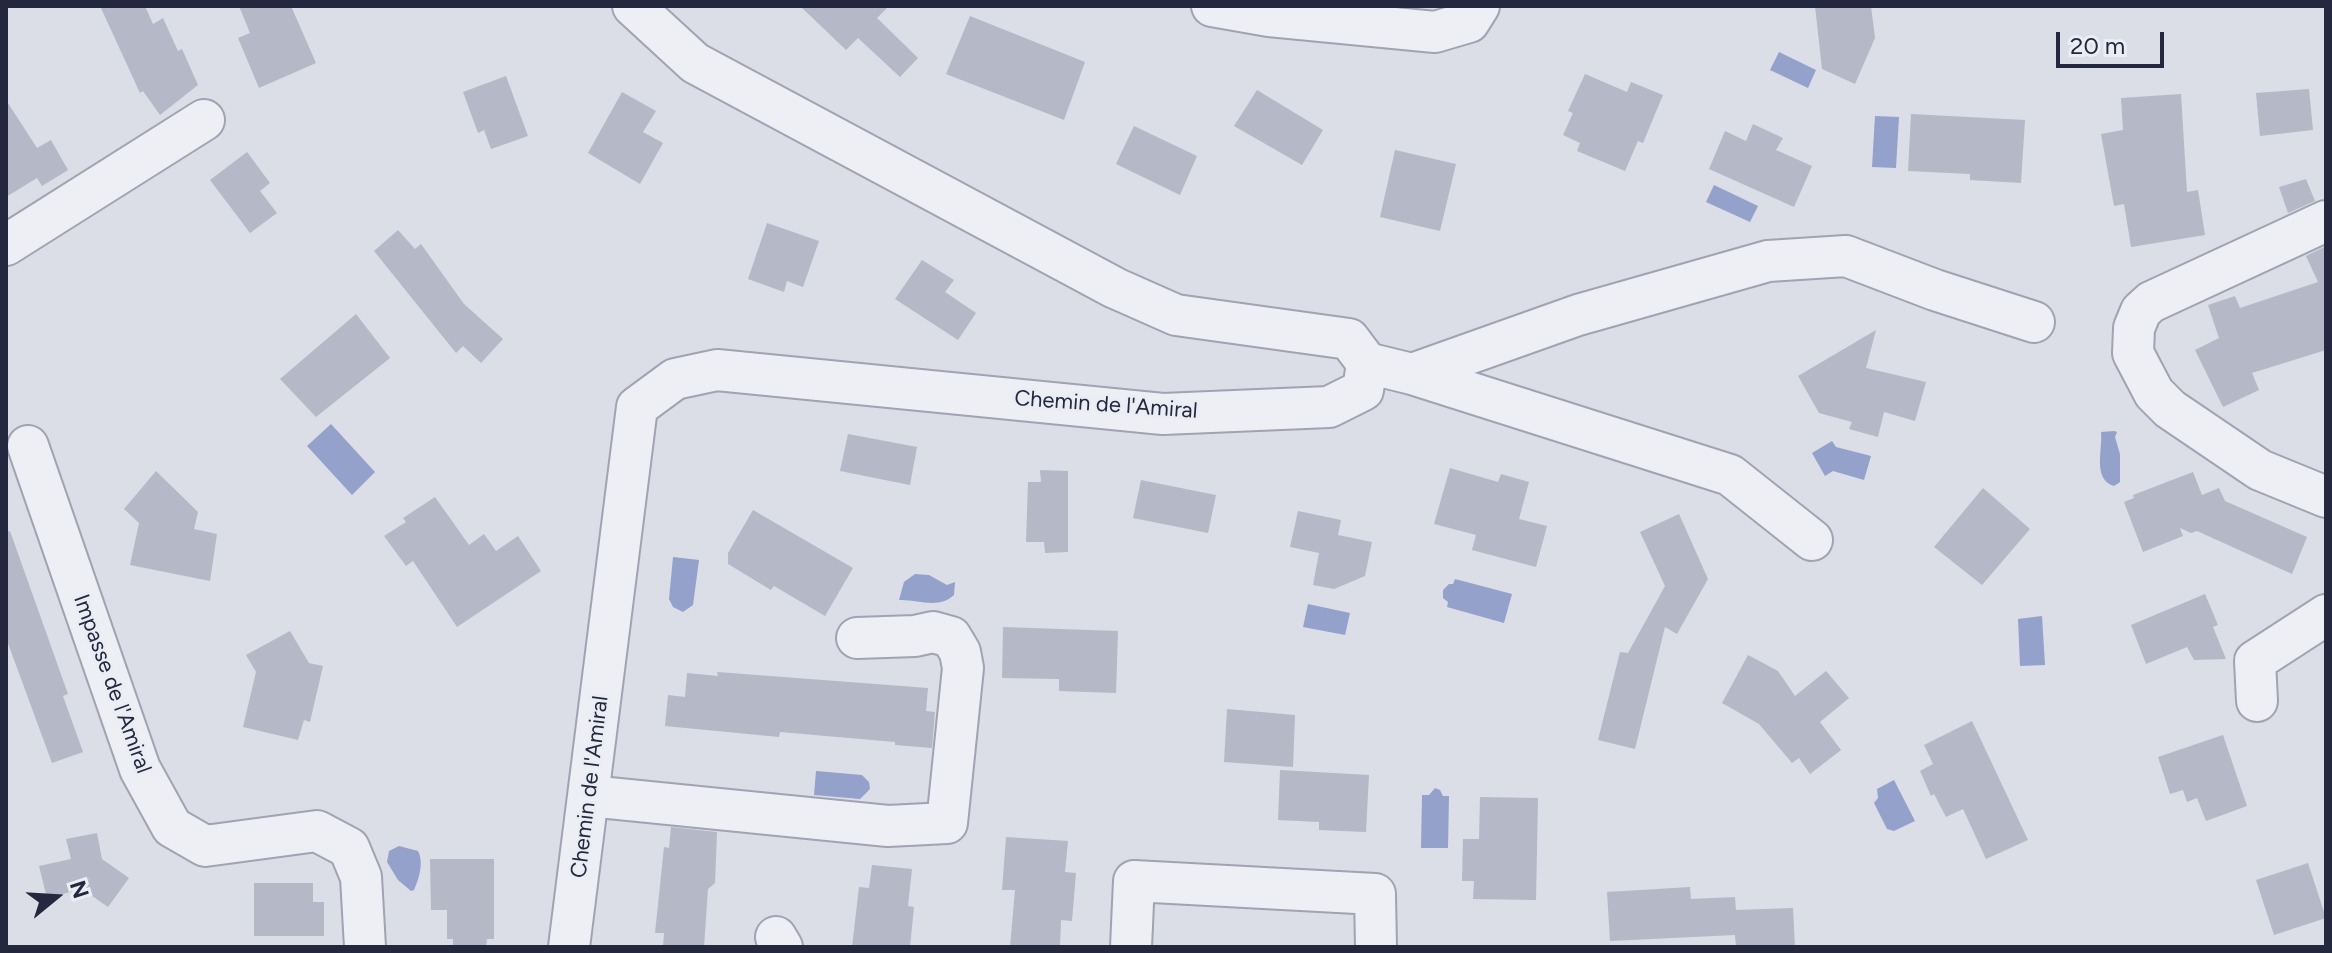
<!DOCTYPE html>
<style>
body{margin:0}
#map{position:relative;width:2332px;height:953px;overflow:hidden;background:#dbdde7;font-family:Figtree,sans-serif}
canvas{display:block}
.frame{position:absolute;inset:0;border:8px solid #24283e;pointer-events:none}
.north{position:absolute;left:16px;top:857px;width:80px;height:80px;-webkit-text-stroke:6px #ebedf5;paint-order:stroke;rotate:72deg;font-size:22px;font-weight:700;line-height:32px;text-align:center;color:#24283e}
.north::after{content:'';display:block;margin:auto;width:28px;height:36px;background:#24283e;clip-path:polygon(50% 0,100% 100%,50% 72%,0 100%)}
.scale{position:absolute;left:2056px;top:32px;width:108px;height:36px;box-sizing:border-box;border:4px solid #24283e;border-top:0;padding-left:10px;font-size:24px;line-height:28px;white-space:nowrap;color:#24283e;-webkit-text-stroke:6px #ebedf5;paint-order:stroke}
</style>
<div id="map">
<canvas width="2332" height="953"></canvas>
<div class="frame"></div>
<div class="north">N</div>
<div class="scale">20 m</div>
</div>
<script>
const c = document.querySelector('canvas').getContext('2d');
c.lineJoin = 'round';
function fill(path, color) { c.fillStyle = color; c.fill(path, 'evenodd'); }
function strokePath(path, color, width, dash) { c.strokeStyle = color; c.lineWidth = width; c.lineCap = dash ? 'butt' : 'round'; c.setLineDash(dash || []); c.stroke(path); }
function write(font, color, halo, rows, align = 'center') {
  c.font = font + ' Figtree,sans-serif'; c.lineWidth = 6; c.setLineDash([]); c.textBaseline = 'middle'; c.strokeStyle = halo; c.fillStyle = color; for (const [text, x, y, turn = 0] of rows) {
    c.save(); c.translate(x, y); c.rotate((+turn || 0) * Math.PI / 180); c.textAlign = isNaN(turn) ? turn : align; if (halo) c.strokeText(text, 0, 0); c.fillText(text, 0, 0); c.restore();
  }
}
fill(new Path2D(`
 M1779,52L1816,70L1808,88L1770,70Z
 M1875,116L1899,117L1896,168L1872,167Z
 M1714,185L1758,206L1750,222L1706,202Z
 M331,424L375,472L352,495L307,446Z
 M2114,431L2117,432L2115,437L2120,454V482L2114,486C2092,479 2103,450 2101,432Z
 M1832,441L1836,447L1871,456L1864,480L1833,471L1825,476L1812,453Z
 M673,557L699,560L693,605L683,612L673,607L669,599Z
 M915,574L929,575L947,585L955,582L954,595C938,610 918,599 899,600L904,582Z
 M1455,579L1512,594L1504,623L1447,607L1448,602L1443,598V590L1449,584H1453Z
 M1308,604L1350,613L1345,635L1303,627Z
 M2042,616L2045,665L2020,666L2018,619Z
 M816,771L862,775L869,782L870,789L860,799L814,795Z
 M1894,780L1915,821L1894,831L1887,829L1874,803L1878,798L1877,789Z
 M1435,788L1440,790L1443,796H1449L1448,848H1421L1422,795H1429Z
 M399,846L418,851C424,862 419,879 414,890L411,891L398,880L387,862L389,851Z`), '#93a1cb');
fill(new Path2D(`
 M100,6H145L153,24L163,18L178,51L182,49L198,85L160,115L143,91L140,93Z
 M239,6H291L316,63L259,88L238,38L250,33Z
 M800,6H889L877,18L918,58L900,77L858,38L846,50Z
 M1815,6H1871L1875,38L1855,84L1822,69Z
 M970,16L1085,62L1064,120L946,74Z
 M1585,74L1627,92L1631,82L1663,95L1643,143L1638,141L1625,171L1577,151L1580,143L1563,135L1573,113L1568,111Z
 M506,76L528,136L491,149L484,130L478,133L463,92Z
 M2309,89L2313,130L2260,136L2256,93Z
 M1257,90L1323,130L1302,165L1234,126Z
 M622,92L656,111L643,132L663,143L640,184L588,153Z
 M2181,94L2187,192L2198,190L2205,235L2131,247L2124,204L2114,206L2101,134L2123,130L2121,98Z
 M6,100L37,148L51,140L68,170L42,186L37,178L6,197Z
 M1911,114L2025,120L2021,183L1970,180V174L1908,171Z
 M1753,124L1783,138L1776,150L1812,166L1794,207L1709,169L1725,131L1746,141Z
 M1134,126L1197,156L1180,195L1116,164Z
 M1395,150L1456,164L1440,231L1380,217Z
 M247,152L270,183L260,191L277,213L250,233L210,180Z
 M2306,179L2315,201L2288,213L2279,187Z
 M767,223L819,241L803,287L787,281L784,292L748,279Z
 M398,230L415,249L421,244L464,304L503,339L481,363L463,346L456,353L374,251Z
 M2326,246V350L2252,373L2259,390L2223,407L2195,350L2219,338L2208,305L2235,296L2240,308L2318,282L2306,256Z
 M922,260L954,280L945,292L976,313L958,340L895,299Z
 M356,314L390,358L316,417L280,379Z
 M1876,330L1866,368L1926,382L1915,421L1884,412L1878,437L1849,429L1852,422L1819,413L1798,376Z
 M848,434L917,447L910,485L840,471Z
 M1450,468L1498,482L1501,474L1529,482L1519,519L1547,526L1536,567L1472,550L1476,535L1434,524Z
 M1040,470L1068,471V552L1045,553L1044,542H1026L1028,482H1041Z
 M156,471L198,512L194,529L217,534L210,581L130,565L139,523L124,509Z
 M2193,472L2202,495L2219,488L2225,501L2307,537L2292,574L2197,531L2191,533L2180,528L2183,536L2143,552L2124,502L2134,498L2133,495Z
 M1141,480L1216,495L1208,533L1133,518Z
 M1983,488L2030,529L1982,585L1934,547Z
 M435,497L469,545L484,534L496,551L518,536L541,571L457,627L413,561L406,566L384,536L406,522L403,518Z
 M753,510L853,568L825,616L774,586L771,590L728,564V553Z
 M1298,511L1341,520L1338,535L1372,542L1365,576L1334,589L1313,585L1319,553L1290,547Z
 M1679,514L1708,579L1677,634L1665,627L1635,749L1598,740L1620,652L1628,653L1665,586L1640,532Z
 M10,531L68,694L63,696L83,752L52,763L6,638V532Z
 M2205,594L2218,625L2213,627L2226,659L2194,660L2187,647L2146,664L2131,625Z
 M1003,627L1118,631L1116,693L1059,691V679L1002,678Z
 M290,631L309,663L323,666L310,722L304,720L298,740L243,727L256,672L246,655Z
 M1748,655L1778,671L1795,696L1826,671L1849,698L1820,722L1841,750L1810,774L1799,758L1792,763L1759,724L1722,703Z
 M717,672L928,688L926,711L935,712L932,748L895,745V742L780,732L779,737L665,726L668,695L685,697L687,673L718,676Z
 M1227,709L1295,715L1293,767L1224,762Z
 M1972,721L2028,840L1986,859L1963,809L1946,817L1934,794L1931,796L1920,771L1933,764L1924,745Z
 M2223,735L2247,806L2206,821L2197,798L2187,802L2183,790L2170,794L2158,757Z
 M1280,770L1369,775L1366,832L1319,830V822L1278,820Z
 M1480,797L1538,798L1536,900L1473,899L1474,881H1462L1463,839H1479Z
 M671,827L717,832L715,883L708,889L704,947H663L664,933H655L664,847L669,848Z
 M97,833L102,859L129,878L108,907L82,889L47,898L39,866L71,859L66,839Z
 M1006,837L1068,841L1065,872L1076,873L1072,921L1061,920L1060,947H1010L1015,890H1002Z
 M430,859H494V939H487L486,947H453V939H447V910H431Z
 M2308,863L2326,918L2274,935L2256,880Z
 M872,865L912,869L908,906L914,907L910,947H852L859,887L869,888Z
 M254,883H313V902H324V936H254Z
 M1690,887L1691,899L1735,897L1736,910L1793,908L1795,947H1736L1735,935L1610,941L1607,892Z`), '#b5b8c7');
const minor = new Path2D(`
 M1212,6L1269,16L1435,32L1469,22L1479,6
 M2326,221L2151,302L2141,311L2134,328L2133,353L2154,393L2170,409L2260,470L2326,497
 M6,245L204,120
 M1367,363L1412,374L1578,315L1768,261L1846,256L1935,290L2034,322
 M1412,374L1730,475L1812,540
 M28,446L140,769L172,827L205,846L317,831L349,848L361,877L365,947
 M2257,701L2255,661L2326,615
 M589,796L888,826L947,823L963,668L960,652L951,637L933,632L915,636L857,638
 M776,937L782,947
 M569,947L637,407L675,379L717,370L1163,414L1329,407L1363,390L1367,363L1349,339L1176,315L1115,288L695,63L633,6
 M1131,947L1134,881L1375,894L1376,947`);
strokePath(minor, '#a0a3b1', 44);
strokePath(minor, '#eeeff5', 40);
write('22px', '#24283e', '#ebedf5', [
 ["Chemin de l'Amiral",1106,405,4],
 ["Impasse de l'Amiral",112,684,70],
 ["Chemin de l'Amiral",590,787,-83]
]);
</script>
